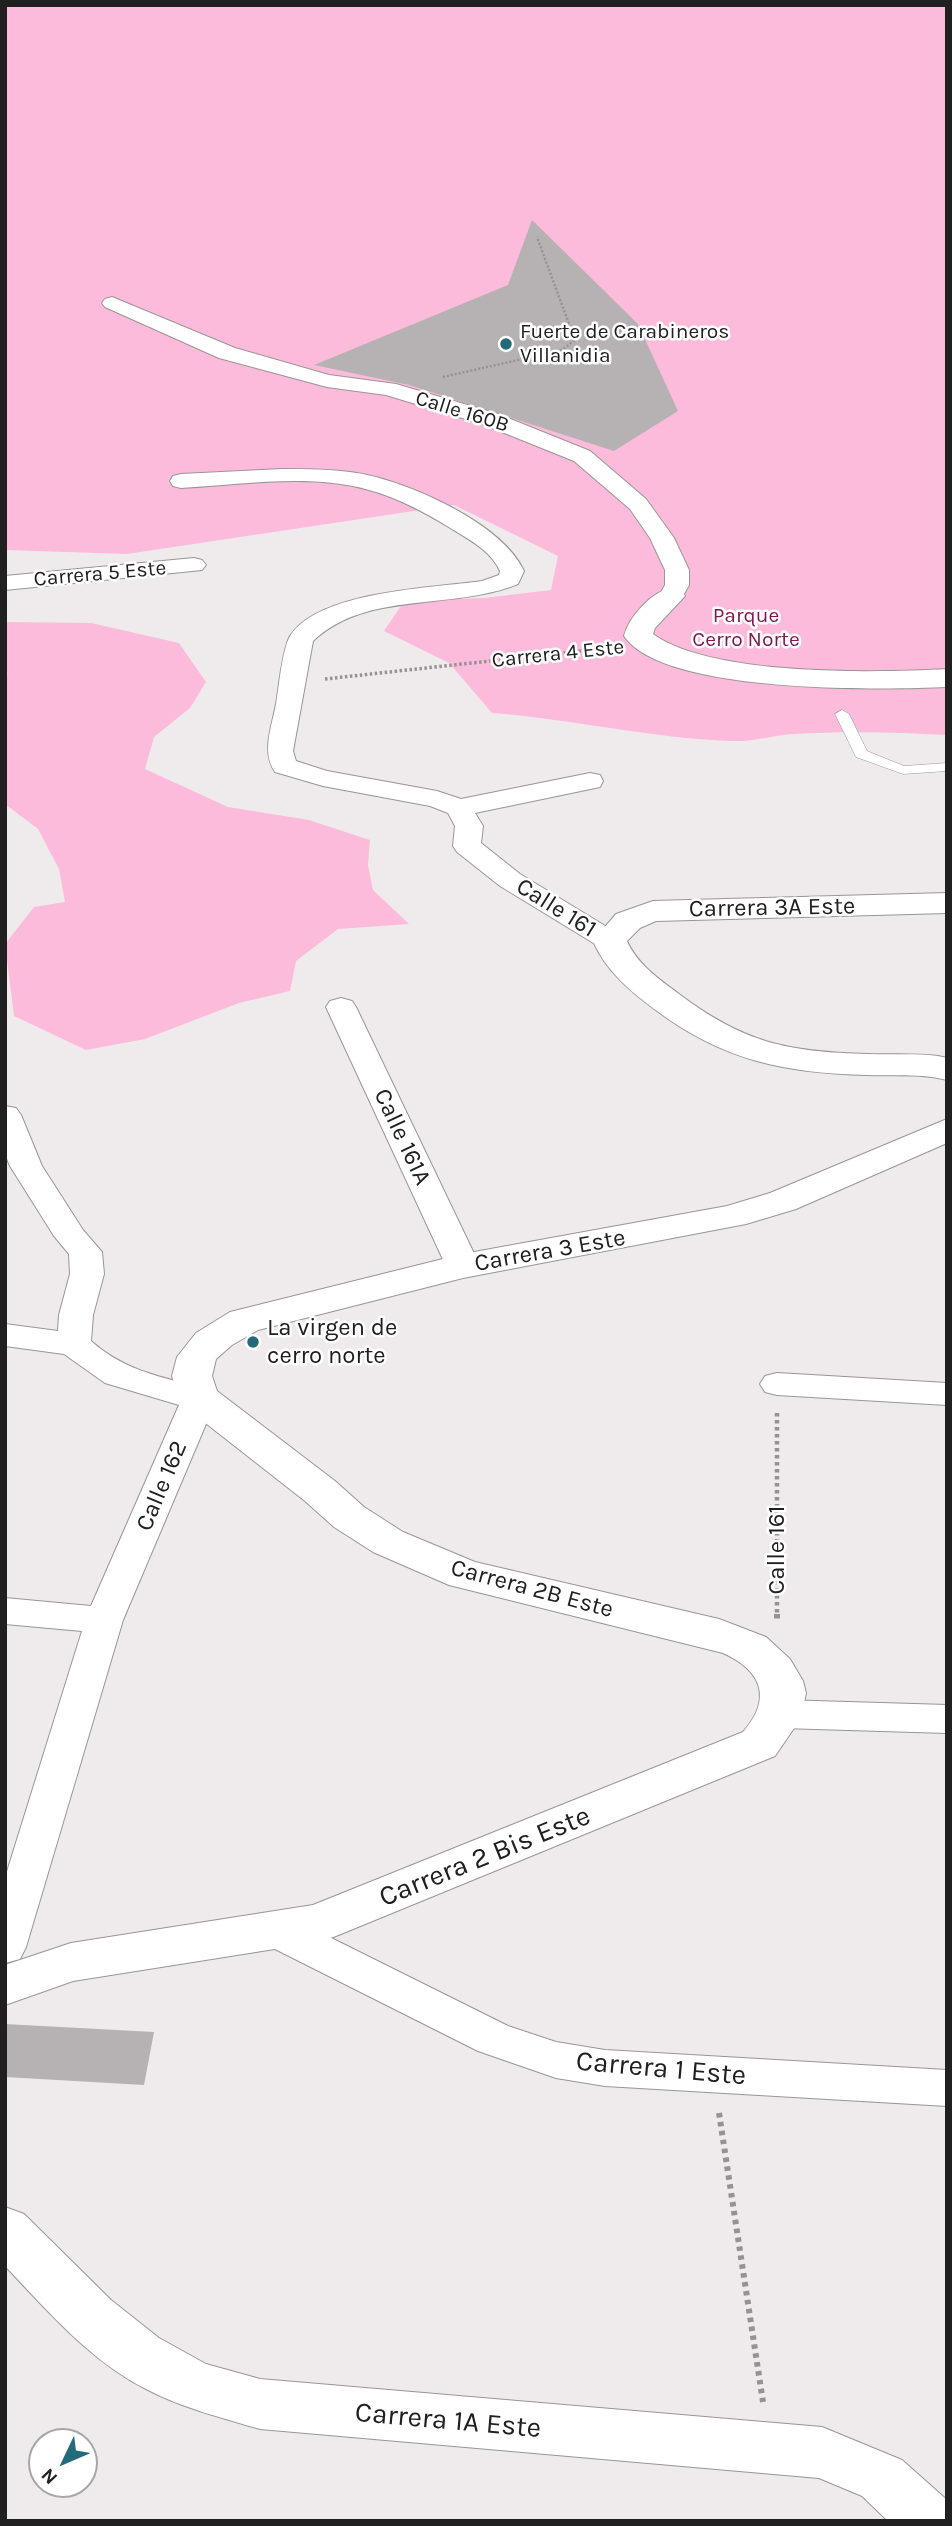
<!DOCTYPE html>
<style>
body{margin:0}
#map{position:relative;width:952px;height:2526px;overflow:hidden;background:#efebed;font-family:Karla,sans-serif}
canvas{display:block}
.frame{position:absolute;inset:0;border:7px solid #212020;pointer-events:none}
.north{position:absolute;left:28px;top:2428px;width:70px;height:70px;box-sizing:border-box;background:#fff;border:2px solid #a6a6a6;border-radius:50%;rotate:226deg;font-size:19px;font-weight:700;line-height:28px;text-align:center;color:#212020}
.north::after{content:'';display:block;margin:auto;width:24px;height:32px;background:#256a7a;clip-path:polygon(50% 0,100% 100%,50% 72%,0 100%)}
</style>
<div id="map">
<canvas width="952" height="2526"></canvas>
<div class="frame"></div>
<div class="north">N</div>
</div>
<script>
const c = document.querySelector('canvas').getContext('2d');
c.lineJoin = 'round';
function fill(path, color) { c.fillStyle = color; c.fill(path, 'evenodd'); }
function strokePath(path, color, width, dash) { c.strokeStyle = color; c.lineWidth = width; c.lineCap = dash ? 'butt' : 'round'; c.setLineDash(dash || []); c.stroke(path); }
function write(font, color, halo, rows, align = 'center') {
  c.font = font + ' Karla,sans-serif'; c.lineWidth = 5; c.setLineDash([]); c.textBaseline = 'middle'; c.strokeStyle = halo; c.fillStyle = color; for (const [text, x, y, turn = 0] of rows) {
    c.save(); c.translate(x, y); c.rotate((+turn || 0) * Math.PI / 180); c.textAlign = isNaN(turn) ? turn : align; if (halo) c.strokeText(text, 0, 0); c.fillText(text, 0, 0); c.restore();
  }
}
fill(new Path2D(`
 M5,5H947V735C895,732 844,731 793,734C773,735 754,742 735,741C653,739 573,719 492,713L449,663L384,631L405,600L484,598L551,590L558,556L454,505L127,554L5,550Z
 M5,622L91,623L179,643L206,682L190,708L154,737L145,769L228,807L309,820L370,840L368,865L373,890L409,924L338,929L296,961L290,991L239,1003L145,1039L86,1050L14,1016L5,944L34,907L65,902L59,869L38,829L5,804V675L8,674L5,670Z`), '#fcbbda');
fill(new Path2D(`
 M532,220L638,324L678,411L614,451L409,385L314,365L508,285Z
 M5,2024L154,2032L144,2085L5,2077Z`), '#b6b2b4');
const service = new Path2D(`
 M842,710L849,714L867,751L904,766L947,763V771L903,774L856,757L835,714Z`);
const minor = new Path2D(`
 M112,297L235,348L329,375L396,384L498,414L590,451L646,499L674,538L689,570V585L680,601L671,603L662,601L659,596L665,585V570L650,538L630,509L574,461L482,424L386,395L327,387L219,358L105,307L102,303L105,299Z
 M282,469C307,469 332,469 357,473C407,481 502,523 524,571L518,584C452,611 367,590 313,641L293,751L296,761L327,771L437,791L461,799L590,773L600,775L603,781L600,787L475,813L483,826L481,843L520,874L620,935L624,941L620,947L610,950L600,947L500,886L457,852L453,846L455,826L448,813L430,806L323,786L275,772C261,752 272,726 276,704C279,687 282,650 290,636C319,591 432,588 482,581L499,575L500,571C491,551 470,540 452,529C426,513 399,498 369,490C310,473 241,485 181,488L173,486L170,481L173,476L181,474Z
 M194,558L202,560L206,565L202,570L5,590V576Z
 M341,998L352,1001L356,1007L480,1266L475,1273L463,1276L451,1273L446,1266L326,1007L330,1001Z
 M5,1106L16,1108L21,1115L42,1166L83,1230L102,1252L104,1274L93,1315L91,1341C127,1373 167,1378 211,1390L217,1398L123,1620L26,1947L20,1959L5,1963V1878L82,1631L5,1624V1598L91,1606L179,1405L105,1383L64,1354L5,1346V1324L58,1331L59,1315L70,1274L69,1254L54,1236L10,1166L5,1154Z
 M777,1373L947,1383V1405L777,1395L765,1392L760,1384L765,1376Z
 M782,1700L947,1705V1733L782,1728L768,1724L762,1714L768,1704Z
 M278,1915L293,1919L508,2026L556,2042L605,2050L947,2070V2106L605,2086L556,2078L478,2051L263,1943L257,1931L263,1919Z`);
const tertiary = new Path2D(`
 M671,588L681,590L685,596L655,628L653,634C711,676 874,673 947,669V687C880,690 663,694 624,636C629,617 651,592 671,588Z
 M947,893V913L656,921L640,928L627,941C637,964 659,979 679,994C744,1043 788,1052 869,1054C892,1055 915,1053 938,1056L947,1058V1080C921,1073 894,1076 867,1075C786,1073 724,1061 657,1011C631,992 606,971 593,941L616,914L653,901Z
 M947,1119V1143L796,1209L746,1224L463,1278L258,1330L232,1345L216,1359L212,1376L217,1391L335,1481L364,1507L403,1532L475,1562L719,1619L766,1637L790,1659L803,1681L806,1693L801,1718L775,1756L336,1936L319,1942L73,1981L5,2005V1965L71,1943L313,1905L743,1732C772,1699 763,1671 723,1653L449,1585L373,1552L334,1527L305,1501L185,1407L179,1398L172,1376L177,1357L196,1333L230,1312L463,1254L727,1206L770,1193Z
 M5,2207L24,2214L111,2300L159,2338L206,2364L260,2379L822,2427L902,2460L947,2500V2521H888L862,2496L819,2478L260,2429C222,2418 183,2408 148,2390C91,2362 48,2311 5,2266Z`);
strokePath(service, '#999596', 1);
strokePath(minor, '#999596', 2);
strokePath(tertiary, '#999596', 2);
strokePath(new Path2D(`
 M443,377L562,350L575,340L537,237`), '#949293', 2.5, [2, 2]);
strokePath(new Path2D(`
 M325,679L609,648`), '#949293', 3.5, [2.5, 2.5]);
strokePath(new Path2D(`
 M777,1413V1615`), '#949293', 4.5, [3.5, 3.5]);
strokePath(new Path2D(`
 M777,1614V1621
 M719,2113L763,2402`), '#949293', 6, [4.5, 4.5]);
fill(service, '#fff');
fill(minor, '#fff');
fill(tertiary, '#fff');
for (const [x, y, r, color] of [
 [506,344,7,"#256a7a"],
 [253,1342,7,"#256a7a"]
]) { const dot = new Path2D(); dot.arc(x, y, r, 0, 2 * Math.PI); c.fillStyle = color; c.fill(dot); strokePath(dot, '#fff', 2.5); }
write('21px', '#212020', '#fff', [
 ["Fuerte de Carabineros",520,332],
 ["Villanidia",520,356]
], 'left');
write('21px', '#212020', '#fff', [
 ["Calle 160B",462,412,17],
 ["Carrera 5 Este",100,574,-5],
 ["Carrera 4 Este",558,654,-6]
]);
write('21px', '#801856', '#fff', [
 ["Parque",746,616],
 ["Cerro Norte",746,640]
]);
write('24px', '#212020', '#fff', [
 ["Calle 161",556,908,32],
 ["Carrera 3A Este",772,908,-1],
 ["Calle 161A",402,1137,65],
 ["Carrera 3 Este",550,1251,-10],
 ["Calle 162",162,1486,-67],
 ["Calle 161",777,1550,-90],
 ["Carrera 2B Este",532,1589,15]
]);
write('24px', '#212020', '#fff', [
 ["La virgen de",267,1328],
 ["cerro norte",267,1356]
], 'left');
write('28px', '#212020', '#fff', [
 ["Carrera 2 Bis Este",485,1857,-22],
 ["Carrera 1 Este",661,2069,5],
 ["Carrera 1A Este",448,2421,5]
]);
</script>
